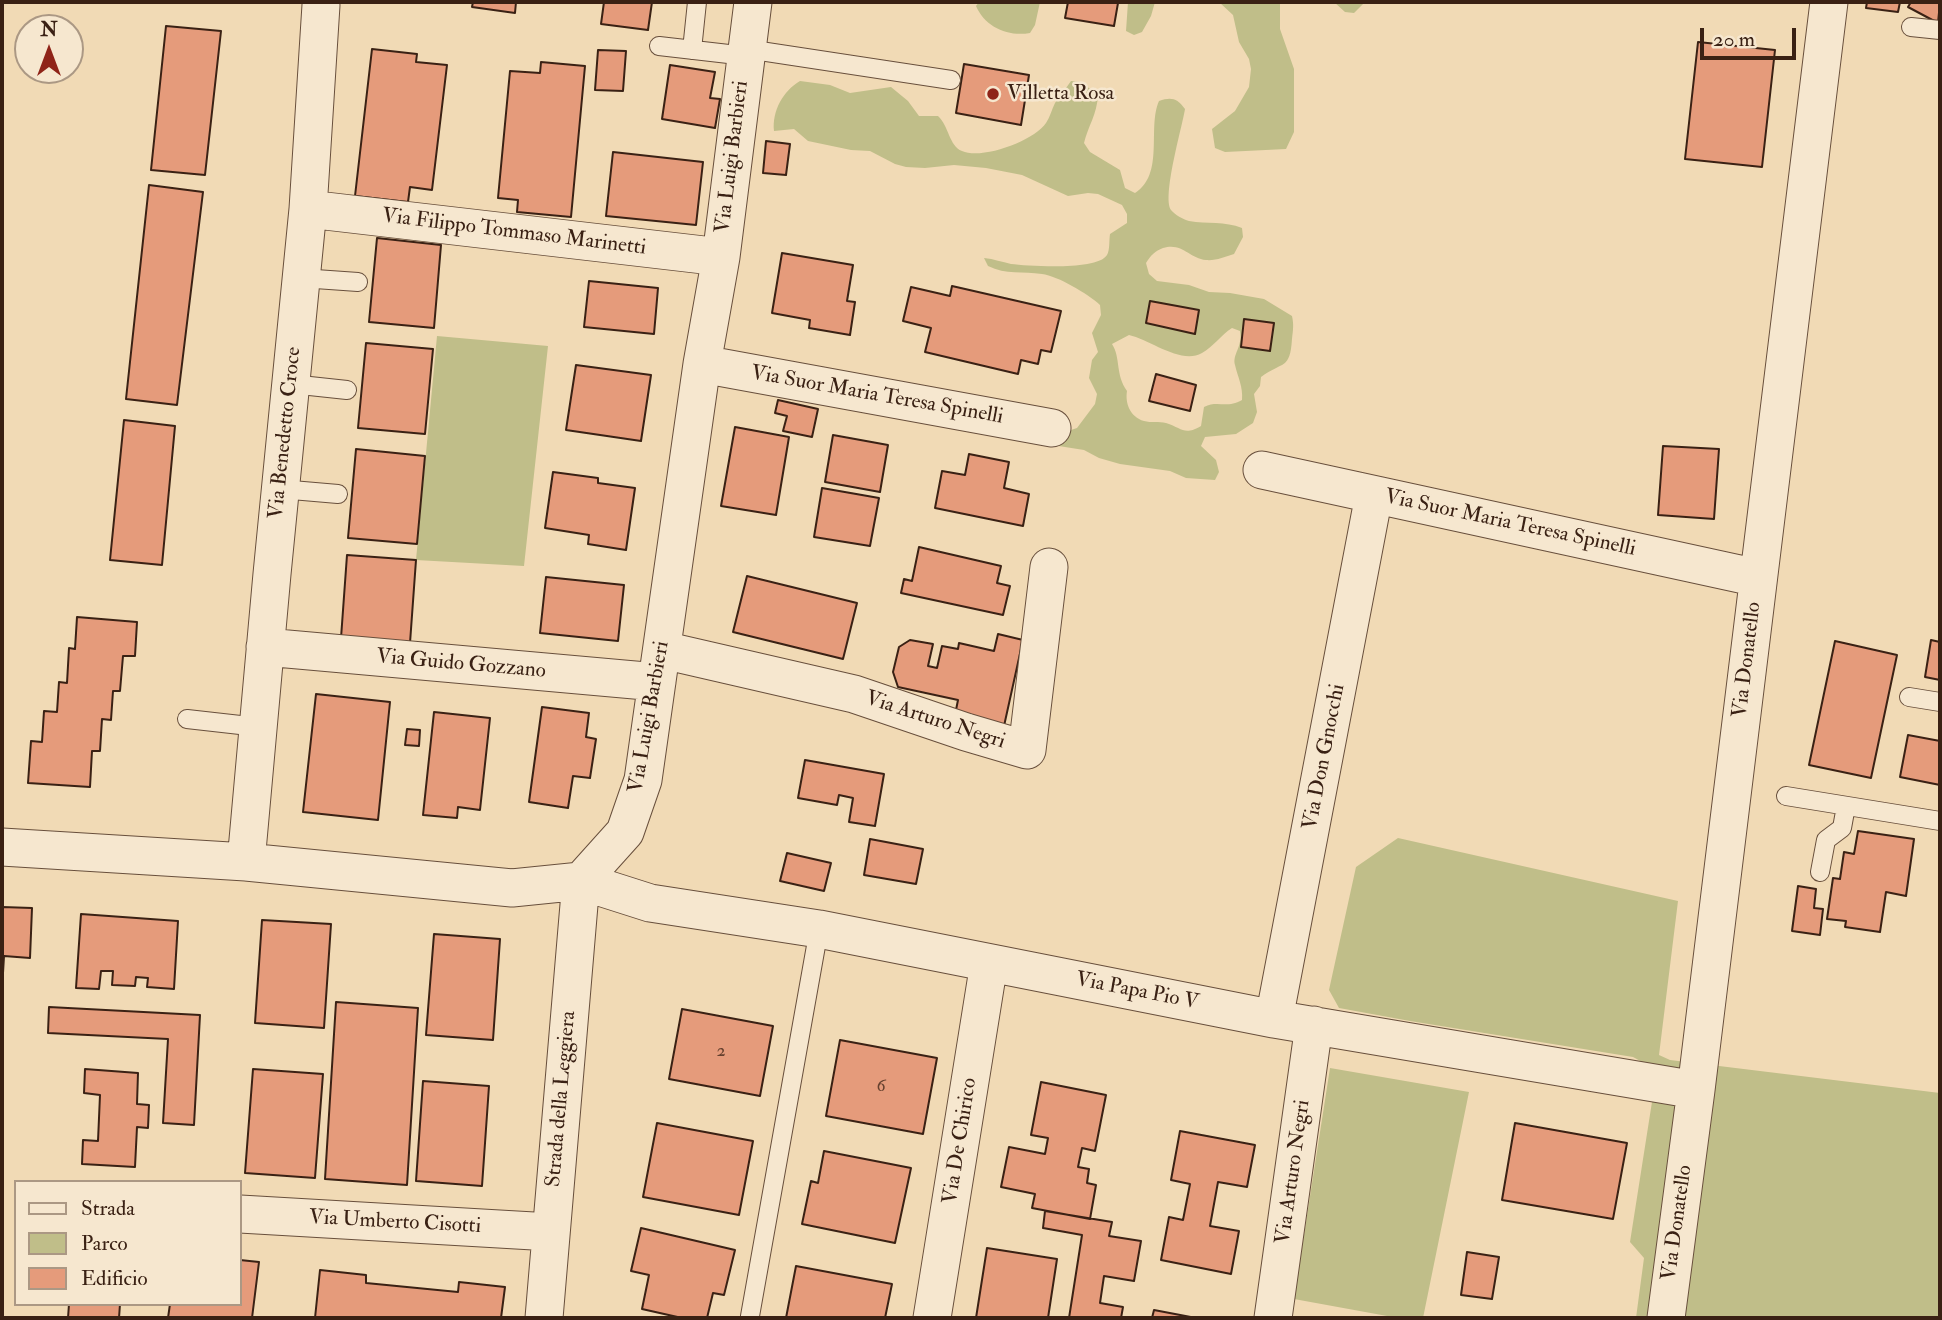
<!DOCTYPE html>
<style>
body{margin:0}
#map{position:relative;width:1942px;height:1320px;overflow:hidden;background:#f1dab5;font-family:"IM FELL Double Pica",serif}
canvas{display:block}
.frame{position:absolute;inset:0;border:4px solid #3a2114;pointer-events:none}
.legend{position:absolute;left:14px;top:1180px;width:228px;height:126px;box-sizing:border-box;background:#f6e7cf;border:2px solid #ab9884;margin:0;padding:9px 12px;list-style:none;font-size:21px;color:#3a2114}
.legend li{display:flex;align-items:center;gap:14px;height:35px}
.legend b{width:35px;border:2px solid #ab9884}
.north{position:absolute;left:14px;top:14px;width:70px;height:70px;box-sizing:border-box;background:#f6e7cf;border:2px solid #ab9884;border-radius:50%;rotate:0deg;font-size:19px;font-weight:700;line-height:28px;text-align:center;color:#3a2114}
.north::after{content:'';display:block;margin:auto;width:24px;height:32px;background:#8f2418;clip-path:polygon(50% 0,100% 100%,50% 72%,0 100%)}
.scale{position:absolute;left:1700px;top:28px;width:96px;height:32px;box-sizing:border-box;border:4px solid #3a2114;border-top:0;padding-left:9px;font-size:21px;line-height:24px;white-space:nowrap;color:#3a2114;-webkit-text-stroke:5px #f6e7cf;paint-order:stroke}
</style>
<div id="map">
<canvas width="1942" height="1320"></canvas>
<div class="frame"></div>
<ul class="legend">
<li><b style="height:9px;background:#f6e7cf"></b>Strada</li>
<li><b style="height:19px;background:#c0be89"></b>Parco</li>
<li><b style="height:19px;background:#e59b7b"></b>Edificio</li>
</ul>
<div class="north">N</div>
<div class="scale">20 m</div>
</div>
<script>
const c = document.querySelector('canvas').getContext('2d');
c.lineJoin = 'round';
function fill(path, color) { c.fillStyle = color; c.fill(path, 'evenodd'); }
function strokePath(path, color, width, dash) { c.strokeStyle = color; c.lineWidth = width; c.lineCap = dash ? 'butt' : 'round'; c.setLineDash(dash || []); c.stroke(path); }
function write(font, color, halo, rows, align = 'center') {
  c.font = font + ' "IM FELL Double Pica",serif'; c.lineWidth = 5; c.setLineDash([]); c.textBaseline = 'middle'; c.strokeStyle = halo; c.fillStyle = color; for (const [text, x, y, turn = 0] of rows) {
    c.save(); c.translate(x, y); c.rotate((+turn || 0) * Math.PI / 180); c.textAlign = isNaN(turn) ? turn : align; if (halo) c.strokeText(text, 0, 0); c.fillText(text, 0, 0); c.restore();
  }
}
fill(new Path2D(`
 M979,2H1040L1035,25L1030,33C1008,37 985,27 976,6Z
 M1128,2H1155L1151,16L1142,32L1134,35L1126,31Z
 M1219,2H1280V29L1294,69V132L1286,149L1225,152L1215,148L1212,129L1235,111L1249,87L1251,69L1249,59L1239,42L1233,15Z
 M1334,2H1365L1354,13L1345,12Z
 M800,81L830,85L850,93L891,87L908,101L919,116H938C949,126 949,146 962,151C982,160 1034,141 1046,123C1050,117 1052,109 1055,103C1060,96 1066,88 1071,81L1081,82L1098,95C1097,115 1088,126 1084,143L1090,152L1120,170L1125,188L1135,193C1165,174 1147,128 1159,101C1171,97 1177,98 1185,109C1182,128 1162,196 1171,210C1175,215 1183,219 1189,221C1207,224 1225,221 1242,228L1243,237L1234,254C1225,257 1215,261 1206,260C1189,258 1182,242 1163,248C1155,251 1151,255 1146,263L1149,274L1157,281L1189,285L1209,292L1230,293L1264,299L1292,316C1294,325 1293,330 1292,339C1290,370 1283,361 1261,377L1260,386L1254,394L1257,412L1253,423L1236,434L1205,437L1201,446L1216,460L1219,472L1215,480L1186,478L1170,471L1120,464L1099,458L1084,450L1046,444L1065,432L1077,428L1095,404L1097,394L1089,378L1092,360L1098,352L1092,333L1101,315L1100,305C1088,294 1058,276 1042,274C1023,271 1006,275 988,266L984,258C994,259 1002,262 1011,264C1029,266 1097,271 1107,255C1110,250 1109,240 1110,234L1127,223V214L1122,205L1098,194L1088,193L1068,196L1022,175L986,168L954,165L925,168L906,167L895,164L870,151L851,150L808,141L794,129L774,131C772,111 783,91 800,81ZM1232,328L1240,331C1243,347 1232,354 1235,365C1238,378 1243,386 1242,400C1226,409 1218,400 1204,407L1201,426C1184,436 1182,428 1166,423C1159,421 1151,423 1144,421C1130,417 1125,403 1127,391C1115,374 1121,358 1112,344L1129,335C1151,340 1181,365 1202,353C1213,347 1221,335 1232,328Z
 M437,336L548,346L524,566L416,560Z
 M1398,838L1678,901L1659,1055L1670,1060L1940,1093V1318H1636L1644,1258L1630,1242L1657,1070L1633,1057L1410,1021L1339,1008L1329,990L1356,867Z
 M1330,1068L1469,1092L1423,1318H1398L1294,1299Z`), '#c0be89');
const building = new Path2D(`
 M473,2H516L515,13L472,7Z
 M604,2H652L648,30L601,24Z
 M1068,2L1118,3L1114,26L1065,18Z
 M1867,2H1900L1898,12L1866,8Z
 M1911,2H1940L1938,23L1908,7Z
 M166,26L221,31L205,175L151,170Z
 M1698,42L1775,50L1762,167L1685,159Z
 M372,49L417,54L416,62L447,65L432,190L410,187L408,202L355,196Z
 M598,50L626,51L623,91L595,90Z
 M541,62L585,66L571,217L517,212L518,200L498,198L510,71L540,73Z
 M964,64L1029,75L1021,125L956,113Z
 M670,65L715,72L710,98L720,99L715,128L662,119Z
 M766,141L790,144L786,175L763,173Z
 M613,152L703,162L696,225L606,216Z
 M149,185L203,192L177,405L126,399Z
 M377,238L441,245L434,328L369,322Z
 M782,253L853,265L847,301L855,302L850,335L809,328L810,320L772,313Z
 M589,281L658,288L654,334L584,327Z
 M952,286L1061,311L1051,352L1041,350L1038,364L1021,360L1018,374L925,352L931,328L903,321L911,287L950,296Z
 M1150,301L1199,310L1195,334L1146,323Z
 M1244,319L1274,323L1270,351L1241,347Z
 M366,343L433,349L425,434L358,428Z
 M576,365L651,375L641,441L566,430Z
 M1156,374L1196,385L1190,411L1149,401Z
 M778,400L818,409L812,437L783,431L787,416L775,413Z
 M124,420L175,426L162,565L110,560Z
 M735,427L789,437L776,515L721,506Z
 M833,435L888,445L880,492L825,482Z
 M1663,446L1719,449L1714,519L1658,515Z
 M356,449L425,456L417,544L348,538Z
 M969,454L1009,462L1004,488L1029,494L1023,526L935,508L942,471L965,475Z
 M553,472L598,478V483L635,488L626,550L588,544L589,535L545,528Z
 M822,488L879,498L870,546L814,537Z
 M919,547L1001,566L997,583L1010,586L1003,615L901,593L904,579L912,581Z
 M347,555L416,560L410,643L341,638Z
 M747,576L857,603L843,659L733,632Z
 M546,577L624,585L618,641L540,633Z
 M77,617L137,622L135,656H123L120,691H113L111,720L102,719L100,751H92L90,787L28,783L31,741L42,742L44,711L57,712L59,682L67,683L69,648L75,649Z
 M998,634L1023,640L1004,726L955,715L958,700L898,687L893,672L899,647L910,640L933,644L928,666L937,668L942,646L958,649L959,643L994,651Z
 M1931,640L1940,642V680L1925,677Z
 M1835,641L1897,655L1871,778L1809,765Z
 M316,694L390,702L378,820L303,812Z
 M542,707L589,713L586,737L596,739L590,778L573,776L568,808L529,802Z
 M434,712L490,718L480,810L458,807L457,818L423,815Z
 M407,729L420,730L419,746L405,745Z
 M1908,735L1940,741V785L1900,777Z
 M805,760L884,774L875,826L849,822L853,798L839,795L837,805L798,798Z
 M1858,831L1914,839L1906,896L1886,892L1880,932L1845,927L1846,921L1827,919L1833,878L1840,879L1844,852L1854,854Z
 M870,839L923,849L916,884L864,875Z
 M787,853L831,863L824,891L780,881Z
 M1798,886L1816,889L1814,908L1823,909L1820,935L1792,931Z
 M2,907L32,908L30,958L4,956L3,973Z
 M81,914L178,921L174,989L147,987L148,978L136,977L135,986L112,985L113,971H101L99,989L76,988Z
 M262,920L331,924L324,1028L255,1023Z
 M434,934L500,939L493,1040L426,1035Z
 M336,1002L418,1008L407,1185L325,1179Z
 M49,1007L200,1015L194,1125L163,1123L168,1039L48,1033Z
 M682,1009L773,1026L760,1096L669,1079Z
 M840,1040L937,1058L923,1134L826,1116Z
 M85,1069L138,1073L137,1104L149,1105L148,1128L137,1127L135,1167L82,1164L83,1140L98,1141L100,1095L84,1093Z
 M253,1069L323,1074L315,1178L245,1173Z
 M423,1081L489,1086L482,1186L416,1181Z
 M1041,1082L1106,1095L1095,1151L1082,1148L1078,1167L1089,1169L1087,1183L1096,1185L1090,1219L1032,1208L1035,1194L1001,1187L1009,1147L1045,1154L1048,1138L1031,1135Z
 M657,1123L753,1141L739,1215L643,1197Z
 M1515,1123L1627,1143L1613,1219L1502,1200Z
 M1180,1131L1255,1145L1247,1187L1218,1182L1210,1226L1239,1231L1231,1274L1161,1260L1169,1217L1183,1220L1190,1184L1171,1180Z
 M824,1151L911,1168L895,1243L802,1224L811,1181L818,1183Z
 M1045,1211L1112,1222L1109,1236L1141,1241L1134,1281L1104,1276L1100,1303L1123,1307L1121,1318H1069L1082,1235L1043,1228Z
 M641,1228L735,1250L724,1295L713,1293L707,1318H682L642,1309L649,1275L631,1271Z
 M987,1248L1057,1259L1048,1318H976Z
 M1467,1252L1499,1257L1492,1299L1461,1295Z
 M240,1260L259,1262L252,1318H168L170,1304H240Z
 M796,1266L892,1284L885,1318H786Z
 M320,1270L366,1275V1283L458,1292L459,1282L505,1287L501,1318H315Z
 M69,1304H120L119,1318H68Z
 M1154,1310L1196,1318H1152Z`);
fill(building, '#e59b7b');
strokePath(building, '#3a2114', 2);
const service = new Path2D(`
 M1911,27L1940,30
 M659,46L746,56
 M747,49L951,80
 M692,50L697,2
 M301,278L358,282
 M291,384L347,390
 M280,489L338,494
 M1909,697L1940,702
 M187,719L258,727
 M1786,796L1940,821
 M1820,872L1826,840L1842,828L1846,806
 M750,1316L819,929`);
const minor = new Path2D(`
 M308,209L721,257
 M702,364L1052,428
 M1262,470L1758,578
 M265,647L657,682
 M663,650L854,694L966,732L1027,750L1049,567
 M2,847L246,862L512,888L581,881L625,832L643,780L702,364L721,257L753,2
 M246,862L272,574L308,209L321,5
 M581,881L650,903L819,929L1274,1019L1696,1090
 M1274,1019L1374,495
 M240,1214L551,1232
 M544,1318L581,881
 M932,1318L989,963
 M1273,1318L1314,1025
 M1666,1318L1696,1090L1829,2`);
strokePath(service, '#684f3c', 20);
strokePath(minor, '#684f3c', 39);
strokePath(service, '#f6e7cf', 18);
strokePath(minor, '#f6e7cf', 37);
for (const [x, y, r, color] of [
 [993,94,7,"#8f2418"]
]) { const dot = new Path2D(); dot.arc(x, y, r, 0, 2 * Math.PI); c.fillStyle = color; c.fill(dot); strokePath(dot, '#f6e7cf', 2.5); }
write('18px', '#65402e', null, [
 ["2",721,1052],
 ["6",881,1087]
]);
write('21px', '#3a2114', '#f6e7cf', [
 ["Villetta Rosa",1007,94]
], 'left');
write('21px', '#3a2114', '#f6e7cf', [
 ["Via Luigi Barbieri",733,157,-83],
 ["Via Filippo Tommaso Marinetti",514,233,7],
 ["Via Suor Maria Teresa Spinelli",877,396,10],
 ["Via Benedetto Croce",286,433,-84],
 ["Via Suor Maria Teresa Spinelli",1510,524,12],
 ["Via Donatello",1748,660,-83],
 ["Via Guido Gozzano",461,665,5],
 ["Via Luigi Barbieri",650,717,-80],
 ["Via Arturo Negri",935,721,18],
 ["Via Don Gnocchi",1325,757,-79],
 ["Via Papa Pio V",1137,992,11],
 ["Strada della Leggiera",562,1099,-85],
 ["Via De Chirico",961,1141,-81],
 ["Via Arturo Negri",1294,1172,-82],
 ["Via Umberto Cisotti",395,1223,3],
 ["Via Donatello",1678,1223,-82]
]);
</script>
